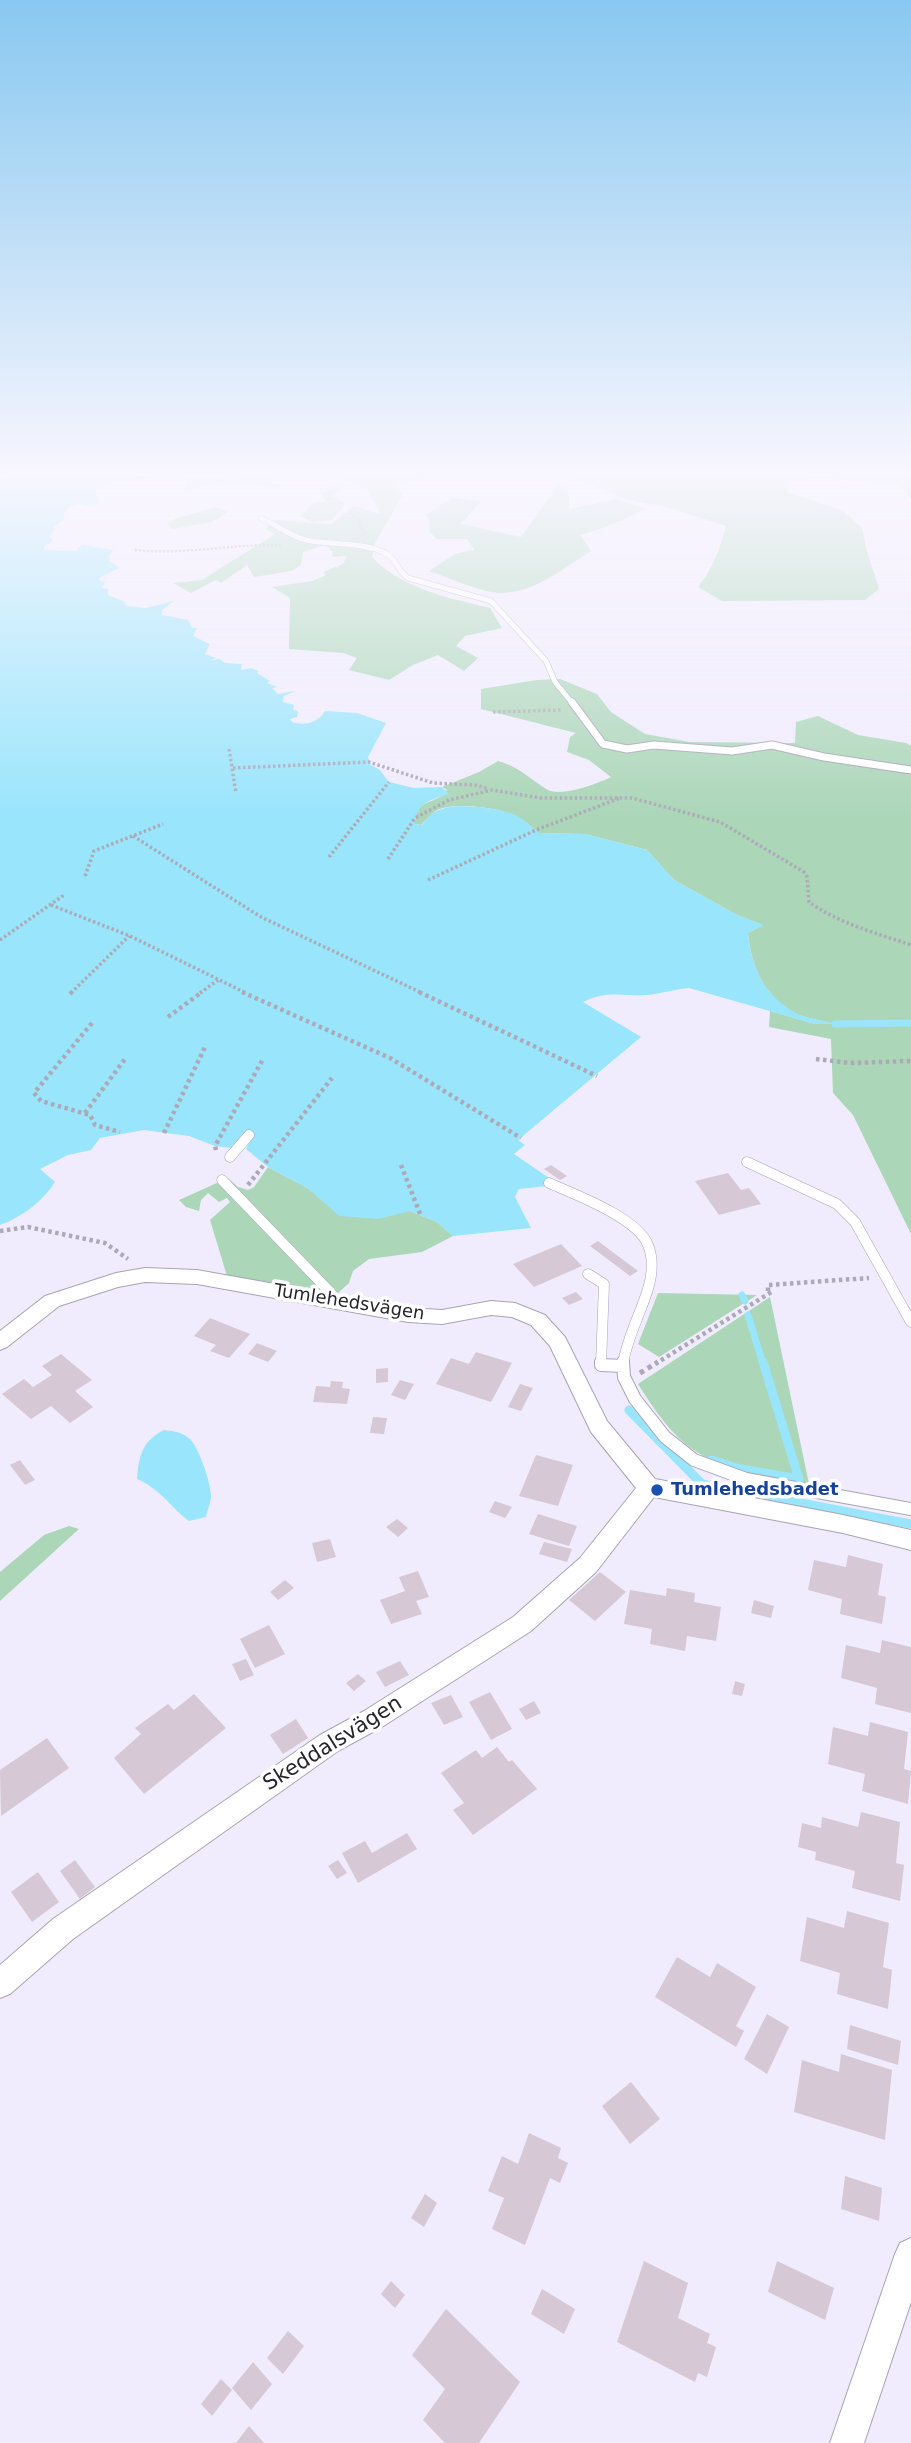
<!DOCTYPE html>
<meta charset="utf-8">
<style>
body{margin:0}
canvas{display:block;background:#f0ecfd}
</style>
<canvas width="911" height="2443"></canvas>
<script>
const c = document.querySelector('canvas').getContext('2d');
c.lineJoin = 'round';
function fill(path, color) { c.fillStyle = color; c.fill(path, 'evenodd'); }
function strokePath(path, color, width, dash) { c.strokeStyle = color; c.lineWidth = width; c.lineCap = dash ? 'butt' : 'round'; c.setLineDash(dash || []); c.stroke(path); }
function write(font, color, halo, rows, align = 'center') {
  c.font = font + ' "DejaVu Sans",sans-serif'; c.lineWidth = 7; c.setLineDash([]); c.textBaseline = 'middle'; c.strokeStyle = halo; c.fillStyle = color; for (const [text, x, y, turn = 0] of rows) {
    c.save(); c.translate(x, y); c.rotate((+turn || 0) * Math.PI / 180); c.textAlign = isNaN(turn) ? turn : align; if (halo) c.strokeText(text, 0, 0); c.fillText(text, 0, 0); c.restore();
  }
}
fill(new Path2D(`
 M242,476H274L270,482L282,487L220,482L184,491L189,478L236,480Z
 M338,476H433L394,485L403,494L375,543L372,557C402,589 449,598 490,608L502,628L465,636L456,646L478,658L464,671L438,655L413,665L389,680L349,670L357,658L343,653L289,649L290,598L272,587L312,581L326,575L323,572L343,564L347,556L332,557L333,552L325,545L303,552L301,565L291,571L254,577L247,565L221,583L216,580L191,593L173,583L202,580L275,534L266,529L273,520L331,524L354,506L380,514L367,489Z
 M570,476H911V499L900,485L818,478L788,482L789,493L843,511L862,528L866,548L879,589L865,600L722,601L698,587C713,569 720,548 726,526L670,508L629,500Z
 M559,484L569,495V509L616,499L646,509L606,527L580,535L591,551C564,568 535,592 503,593C483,594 448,577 429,571L455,554L474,550L467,539H437L429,531L430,521L426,515L452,498L481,501L461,524L521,537Z
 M337,485L345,487L333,496L345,504L332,520L313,522L300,516L314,503L327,501L323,498V493Z
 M216,507L228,512L212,522L172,529L167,524L177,518Z
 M560,679L597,694L611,712L645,734L690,742L795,743L796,722L818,716L858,735L906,743L911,746V1234L853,1115L833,1093L831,1039L769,1027L770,1011L815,1024H832C822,1020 810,1019 799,1015C766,1001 751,967 748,933L763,925L737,915L674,880L647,850L585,834L539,833C530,826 523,818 512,814C494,807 455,802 437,810C431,814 426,820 421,825L415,824C416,796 437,806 447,790L442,787L479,772L498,761C518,766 529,778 546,789C560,798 597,784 611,777L589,760L567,752L570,737L576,733L481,709V689L537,680Z
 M268,1167L309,1189L340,1216L410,1211L437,1222L453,1236L422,1252L369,1259L353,1271L349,1283L338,1293L227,1276L210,1220L230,1202L227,1198L219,1202L208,1193L201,1200L199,1211L186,1207L179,1200L228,1178L238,1187L248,1190L254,1187Z
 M658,1293L757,1295L659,1357L638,1344Z
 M770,1297L809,1484C794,1483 780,1479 765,1476C696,1462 675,1443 638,1384Z
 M69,1526L79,1529L0,1601V1572L44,1535Z`), '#abd6b8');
fill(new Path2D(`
 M8,476H157C139,483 109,476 95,492L100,504L86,506L79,503L65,510L64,520L53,527L55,529L49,537L53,539L52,542L44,546V550L77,551L80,546L84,545L113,550L109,557L110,561L119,568L99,578L100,581L105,582L102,588L108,589V595L125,602L126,606L146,608L174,601L162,610V615L188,620L192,628H197L193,636L210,644L205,654L216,658L211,660L220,659L225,663L242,664L241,670L251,668L259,671L257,673L270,681L267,683L277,687L272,688L278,694L295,691L284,696L283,702L294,705L293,710L298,711L297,717L290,719L292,722C305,726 318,723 325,711L357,713L386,723L368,757L371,765L380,770L389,782L414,788L442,787L449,794C432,800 416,802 415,824L422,825C425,821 429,816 433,813C449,801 494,807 513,814C523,818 530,826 539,833L585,834L647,850L674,880L737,915L764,925L748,933C751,968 766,998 798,1014C809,1019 823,1020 835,1024H815L689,988C677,989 667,992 655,994C629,999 611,988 583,1002L641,1037L518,1140L525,1145L514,1154L552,1180L547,1186L519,1189L515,1197L531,1228L453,1236L437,1222L410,1211L378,1219L339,1216L309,1189L268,1167L246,1149L253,1136L232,1148L215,1146L189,1136L144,1130L100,1138L91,1150L68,1155L40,1169L55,1182C44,1200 21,1218 0,1225V480Z
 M164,1430C173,1431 182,1432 190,1439C199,1448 211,1483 211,1496C211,1503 207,1511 206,1517L189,1521C168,1505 162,1490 137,1479C139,1456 142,1441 164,1430Z`), '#99e5fc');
strokePath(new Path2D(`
 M835,1024L911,1023
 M742,1295L745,1301
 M748,1315L763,1364`), '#99e5fc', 7);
strokePath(new Path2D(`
 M629,1410L702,1484L911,1524
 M712,1460L736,1468L799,1479L763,1362`), '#99e5fc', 9);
fill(new Path2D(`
 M551,1165L567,1176L560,1180L544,1169Z
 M728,1173L741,1190L749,1188L761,1204L719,1215L695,1181Z
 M598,1241L638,1271L630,1276L590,1246Z
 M561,1244L582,1266L534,1287L513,1264Z
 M576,1292L583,1299L569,1305L562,1298Z
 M210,1318L250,1334L229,1358L210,1351L216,1345L194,1336Z
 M257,1343L277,1351L268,1362L248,1354Z
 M476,1352L512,1363L491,1402L436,1384L451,1358L469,1364Z
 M61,1354L92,1380L75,1391L93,1407L70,1423L51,1406L31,1419L2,1394L24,1379L33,1387L52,1375L42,1366Z
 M388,1368V1382L376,1383V1369Z
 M400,1380L414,1384L405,1400L391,1395Z
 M331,1381L343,1382L342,1388L350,1389L347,1404L313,1402L316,1386L330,1387Z
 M520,1384L533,1388L521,1411L508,1407Z
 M373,1417L387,1418L384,1434L370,1433Z
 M536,1455L573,1465L558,1506L519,1496Z
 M20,1460L35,1480L25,1485L10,1465Z
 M495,1501L512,1507L505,1518L489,1512Z
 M538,1514L577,1526L569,1546L529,1534Z
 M397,1519L408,1528L398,1537L386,1527Z
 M330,1539L336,1557L317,1562L312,1543Z
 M544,1542L572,1549L567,1562L539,1554Z
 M848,1555L883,1564L878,1595L886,1597L882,1624L840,1614L842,1599L808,1590L814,1560L846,1567Z
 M418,1571L429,1597L416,1601L422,1614L391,1624L380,1600L405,1591L399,1577Z
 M600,1572L626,1592L595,1621L569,1600Z
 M285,1580L294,1588L278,1600L270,1592Z
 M667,1588L695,1593L694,1602L721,1607L716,1641L687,1636L685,1651L650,1644L652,1629L624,1624L630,1590L666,1596Z
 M754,1600L774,1606L771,1618L751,1613Z
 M269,1625L285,1654L255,1668L240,1639Z
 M882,1640L911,1647V1713L875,1704L877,1688L841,1678L846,1645L880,1653Z
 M246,1659L254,1675L240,1681L232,1664Z
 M400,1661L409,1675L385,1687L376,1672Z
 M358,1674L366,1681L354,1691L346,1683Z
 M735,1681L745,1684L742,1696L732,1694Z
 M490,1692L512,1729L491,1740L469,1702Z
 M194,1694L226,1728L144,1794L114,1758L141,1734L135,1728L168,1704L174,1710Z
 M451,1695L463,1717L444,1725L431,1703Z
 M534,1701L541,1713L526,1720L519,1709Z
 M296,1719L308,1738L283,1754L270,1735Z
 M870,1722L908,1732L904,1769L911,1771L908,1804L862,1791L865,1774L828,1764L833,1727L868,1736Z
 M47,1738L69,1768L1,1816L0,1770Z
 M497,1747L509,1762L512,1760L537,1789L473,1835L453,1810L464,1803L441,1773L476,1750L482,1758Z
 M861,1812L900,1822L896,1863L904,1865L900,1901L852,1888L855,1871L815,1860L816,1852L798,1847L802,1823L821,1828L822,1817L858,1827Z
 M407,1833L417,1849L358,1883L342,1853L365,1841L372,1853Z
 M75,1860L95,1887L80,1899L60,1871Z
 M338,1860L347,1873L337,1879L328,1866Z
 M38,1872L59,1902L32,1922L11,1892Z
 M847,1911L889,1923L883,1967L892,1970L888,2009L837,1994L840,1973L800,1961L807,1917L844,1928Z
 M677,1957L710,1977L717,1963L756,1987L736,2026L744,2031L736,2047L655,1997Z
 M767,2014L789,2027L767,2074L744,2059Z
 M850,2025L901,2041L898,2065L847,2049Z
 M841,2054L892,2070L885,2140L794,2112L802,2060L839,2072Z
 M631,2082L660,2119L630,2144L602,2106Z
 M529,2133L561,2148L558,2158L568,2163L560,2183L550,2178L525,2245L492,2229L504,2198L488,2191L502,2156L518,2164Z
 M845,2176L882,2188L879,2221L841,2209Z
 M425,2194L437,2203L424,2227L411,2218Z
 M644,2261L688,2283L678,2318L710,2334L707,2343L716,2347L707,2377L698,2373L695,2382L617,2342Z
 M777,2261L834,2288L825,2320L768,2292Z
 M391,2281L405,2295L395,2308L381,2294Z
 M542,2289L575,2309L564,2334L531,2314Z
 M446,2309L520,2382L479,2443H445L423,2420L445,2389L412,2355Z
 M288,2331L304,2346L283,2374L267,2358Z
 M253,2362L272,2384L251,2410L232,2388Z
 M221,2379L232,2390L212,2416L201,2404Z
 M249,2426L264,2443H236Z`), '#d6c8d5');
const serviceFar3 = new Path2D(`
 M261,518C276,525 295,539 311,541C332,544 369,543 387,554C396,559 397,570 408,578L491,601L546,661L555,682L573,704`);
const serviceFar2 = new Path2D(`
 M572,702L603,744L627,749L654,745L732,751L772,745L824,757L911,770`);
const serviceFar1 = new Path2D(`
 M230,1157L249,1135
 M747,1162L837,1204L855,1222L911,1322
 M222,1180L331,1293V1300
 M549,1183C574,1194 638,1218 648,1245C654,1260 652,1277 647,1292C639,1317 627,1338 623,1364
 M588,1274L604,1284L601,1364`);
const service = new Path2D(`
 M601,1362V1365L623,1366
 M623,1362L624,1377L635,1399L665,1437L694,1460L746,1479L911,1509`);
const minor = new Path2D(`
 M145,1268L197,1270L408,1308L442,1310L491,1301L515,1303L545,1315L565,1337L607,1421L655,1479L843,1515L911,1530V1550L843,1533L654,1497L596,1572L531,1631L382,1727L338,1751L73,1939L10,1994L0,1998V1965L53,1919L320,1735L364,1711L513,1617L580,1558L636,1488L591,1432L550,1346L531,1325L512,1317L491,1315L442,1324L408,1322L197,1284L145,1282L118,1287L59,1306L7,1347L0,1350V1331L45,1296L116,1273Z
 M911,2238V2302L864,2443H830L895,2254L900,2243Z`);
strokePath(serviceFar3, '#a8a4b4', 6);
strokePath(serviceFar2, '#a8a4b4', 9);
strokePath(serviceFar1, '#a8a4b4', 11);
strokePath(service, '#a8a4b4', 14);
strokePath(minor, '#a8a4b4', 2);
strokePath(new Path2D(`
 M350,513L357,518L365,534
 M135,550C185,555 231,544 281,545`), '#adaab8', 2.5, [2, 2]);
strokePath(new Path2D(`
 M493,712L562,710
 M229,749L236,793
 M233,768L369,762L433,783L475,785L489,789
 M133,836L261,917L422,993
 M329,857L389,782
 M388,859L415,818L449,800L492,790L541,798H632L720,822L804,872L807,877L809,902C840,924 876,933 911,945
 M85,876L94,851L163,824
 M428,880L536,830L620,798
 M51,905L130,936L246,993
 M0,940L64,895
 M71,993L129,936
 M200,993L218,980`), '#adaab8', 3.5, [2.5, 2.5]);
strokePath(new Path2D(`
 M242,992L390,1058L521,1138
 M419,992L597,1076
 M70,994L72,992
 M168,1017L202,992
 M92,1023L34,1093L41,1101L90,1115L95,1125L120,1132
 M816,1059L850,1063L911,1061
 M85,1113L125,1059
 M164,1133L205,1047
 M216,1150L215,1146L263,1059
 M401,1165L421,1216
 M248,1185L332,1078
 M0,1231L28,1227L105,1243L128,1259
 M768,1291V1285L869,1278
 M655,1364L773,1291`), '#adaab8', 4.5, [3.5, 3.5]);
strokePath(new Path2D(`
 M640,1373L658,1362`), '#adaab8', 5, [4.5, 4.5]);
strokePath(serviceFar3, '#fff', 5);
strokePath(serviceFar2, '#fff', 7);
strokePath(serviceFar1, '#fff', 10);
strokePath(service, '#fff', 12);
fill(minor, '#fff');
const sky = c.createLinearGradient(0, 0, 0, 818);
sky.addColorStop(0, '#88c8f0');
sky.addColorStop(0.58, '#f8f6fe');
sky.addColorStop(1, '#f8f6fe00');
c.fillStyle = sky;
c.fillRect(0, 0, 911, 818);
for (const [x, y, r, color] of [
 [657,1490,7,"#1a4fb4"]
]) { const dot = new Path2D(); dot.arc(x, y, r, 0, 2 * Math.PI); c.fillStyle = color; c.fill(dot); strokePath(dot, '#fff', 2.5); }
write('18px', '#26252b', '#fff', [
 ["Tumlehedsvägen",349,1303,9]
]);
write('bold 18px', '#164399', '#fff', [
 ["Tumlehedsbadet",671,1490]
], 'left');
write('21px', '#26252b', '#fff', [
 ["Skeddalsvägen",333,1744,-32]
]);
</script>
